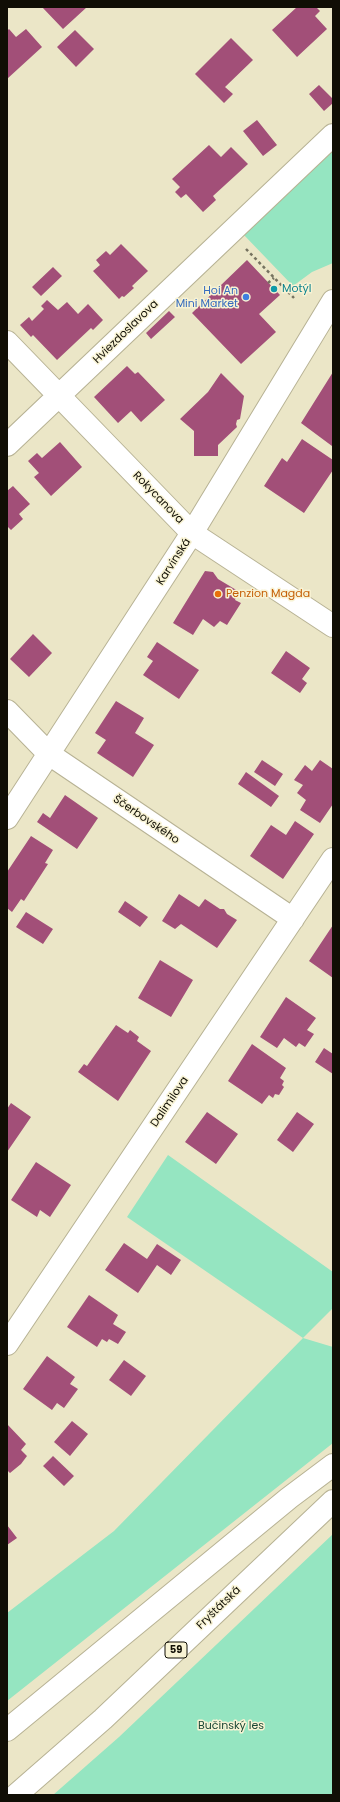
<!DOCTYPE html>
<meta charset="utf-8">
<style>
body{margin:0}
#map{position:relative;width:340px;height:1802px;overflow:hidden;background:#ebe6c7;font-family:Poppins,sans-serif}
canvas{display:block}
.frame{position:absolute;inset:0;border:8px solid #100e05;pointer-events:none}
</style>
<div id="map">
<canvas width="340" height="1802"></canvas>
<div class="frame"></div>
</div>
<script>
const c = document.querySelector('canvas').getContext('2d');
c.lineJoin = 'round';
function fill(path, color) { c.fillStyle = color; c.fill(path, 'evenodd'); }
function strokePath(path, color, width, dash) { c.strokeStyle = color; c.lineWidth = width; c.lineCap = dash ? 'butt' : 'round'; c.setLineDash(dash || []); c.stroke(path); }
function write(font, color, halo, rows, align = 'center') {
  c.font = font + ' Poppins,sans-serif'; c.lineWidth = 3; c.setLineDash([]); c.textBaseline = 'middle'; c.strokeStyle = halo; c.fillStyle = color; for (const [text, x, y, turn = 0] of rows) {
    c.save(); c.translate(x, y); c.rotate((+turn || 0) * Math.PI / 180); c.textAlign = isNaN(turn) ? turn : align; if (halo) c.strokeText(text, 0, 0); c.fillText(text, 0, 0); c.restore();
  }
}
fill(new Path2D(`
 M333,149V263L312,272L293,286L243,234Z
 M168,1155L333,1272V1308L303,1338L333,1347V1443L7,1701V1613L114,1531L303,1338L127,1217Z
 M333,1534V1795H53L119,1737Z`), '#95e5c1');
fill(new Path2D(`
 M42,7H87L63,29Z
 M297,7H316L320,11L315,16L327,29L297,57L272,30Z
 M9,29L16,37L26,29L42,47L7,79V31Z
 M75,30L94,49L76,67L57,47Z
 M231,38L253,60L225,87L233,94L224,103L195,74Z
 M319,85L333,99V103L324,111L309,94Z
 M257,120L277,145L263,156L243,131Z
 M209,145L221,157L231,147L248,164L213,196L216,200L203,212L186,194L181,198L175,192L180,187L172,179Z
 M121,244L148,271L132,286L134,288L124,297L122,296L119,299L93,271L100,265L96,260L106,251L110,255Z
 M247,260L280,295L259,314L276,332L241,364L192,313Z
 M53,267L62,276L41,296L32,287Z
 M47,300L58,310L67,302L78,314L88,304L103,320L93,330L91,328L57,360L33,335L31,337L20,325L29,317L32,321L44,309L41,306Z
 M169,311L175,317L151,339L146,333Z
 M127,366L135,374L138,372L165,400L141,422L131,411L118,423L94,397Z
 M333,372V445L332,446L301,423Z
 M221,373L244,396L240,419L237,420L236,424L237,427L218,445V456H194V431L180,419L208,392Z
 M302,439L333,460V470L304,513L264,486L282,458L287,462Z
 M60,442L82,467L51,496L34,477L39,473L28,461L37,453L42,458Z
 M13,486L30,504L19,514L23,519L11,530L7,526V491Z
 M205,571L213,572L218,579L238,591L235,600L241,603L227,625L220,621L214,627L203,619L193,635L173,623Z
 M33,634L52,653L29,677L10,659Z
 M157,642L199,670L179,699L143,675L153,661L147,657Z
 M286,651L310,668L302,679L307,683L300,693L271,673Z
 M116,701L144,718L135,733L154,745L133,777L97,753L106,740L95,733Z
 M262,760L283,774L275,786L254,772Z
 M320,760L333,769V804L320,823L300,810L306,800L297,793L303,785L294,780L305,765L312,771Z
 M246,772L279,796L271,807L238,784Z
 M65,795L98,818L77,849L37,822L43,813L50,818Z
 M295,821L314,834L283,879L250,856L271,825L286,835Z
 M31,836L53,850L45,863L48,864L24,901L21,899L12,912L7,908V872Z
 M179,894L199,907L205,899L220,909H224L227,914L237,920L217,948L181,924L175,929L162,921Z
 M125,901L148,917L140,927L118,912Z
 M26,912L53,929L43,944L16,927Z
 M333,925V978L309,961Z
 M160,960L193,980L171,1017L138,998Z
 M286,997L316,1018L307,1030L314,1034L305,1047L299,1043L296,1047L284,1038L277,1048L260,1037Z
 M116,1025L128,1033L130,1030L139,1037L137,1041L151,1051L118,1101L78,1072L84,1064L87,1066Z
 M252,1044L286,1068L280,1078L284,1081L282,1085L284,1087L279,1095L275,1094L273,1098L269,1095L262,1104L228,1081Z
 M324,1048L333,1054V1074L315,1062Z
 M11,1103L31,1117L7,1152V1109Z
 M207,1112L238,1134L216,1164L185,1142Z
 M297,1112L314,1124L293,1152L277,1140Z
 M36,1162L71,1185L50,1217L40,1210L37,1217L11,1200Z
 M124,1243L147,1259L157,1244L181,1260L171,1275L157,1265L138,1293L105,1270Z
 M89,1295L118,1315L113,1324L126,1332L118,1344L109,1339L107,1342L102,1339L97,1347L67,1327Z
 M47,1356L75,1377L70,1384L78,1389L64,1408L57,1403L52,1410L23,1389Z
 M124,1360L146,1376L131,1396L109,1380Z
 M72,1421L88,1434L70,1456L54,1442Z
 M7,1424L26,1444L21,1450L27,1456L21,1464L10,1473L7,1470Z
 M53,1456L74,1476L64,1486L43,1466Z
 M7,1525L17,1538L7,1545Z`), '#a24f78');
const minor = new Path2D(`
 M7,342L192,533L333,626
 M7,445L333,135
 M7,711L49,754L293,919
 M7,818L192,533L333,301
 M7,1344L333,859`);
const major = new Path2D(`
 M7,1730L289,1498L333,1465
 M16,1795L103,1719L333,1501`);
strokePath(minor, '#b7b294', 24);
strokePath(major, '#b7b294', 24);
strokePath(new Path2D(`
 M246,249L294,298
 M268,283L274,278`), '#767360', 2.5, [3, 3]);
strokePath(minor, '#fff', 22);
strokePath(major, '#fff', 22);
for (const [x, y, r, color] of [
 [274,289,4,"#0f9aa8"],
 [246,297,4,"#3f7fe0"],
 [218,594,4,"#e8710a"]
]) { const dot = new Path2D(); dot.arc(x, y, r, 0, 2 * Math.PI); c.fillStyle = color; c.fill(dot); strokePath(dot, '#f8f3d4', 1.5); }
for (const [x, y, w] of [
 [176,1650,22]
]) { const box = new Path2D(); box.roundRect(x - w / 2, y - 8, w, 16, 3); c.fillStyle = '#f8f3d4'; c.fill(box); strokePath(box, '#100e05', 1); }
write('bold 10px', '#100e05', null, [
 ["59",176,1650]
]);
write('11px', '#0d838f', '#f8f3d4', [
 ["Motýl",282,289]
], 'left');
write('11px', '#366cbe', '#f8f3d4', [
 ["Hoi An",238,291],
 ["Mini Market",238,304]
], 'right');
write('11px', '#100e05', '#f8f3d4', [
 ["Hviezdoslavova",126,332,-44],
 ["Rokycanova",158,498,46],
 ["Karvinská",174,562,-57],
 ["Ščerbovského",146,820,34],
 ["Dalimilova",170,1102,-56],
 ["Fryštátská",219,1608,-44]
]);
write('11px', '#c56008', '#f8f3d4', [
 ["Penzion Magda",226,594]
], 'left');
write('11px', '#1a4835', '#f8f3d4', [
 ["Bučinský les",231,1726]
]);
</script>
